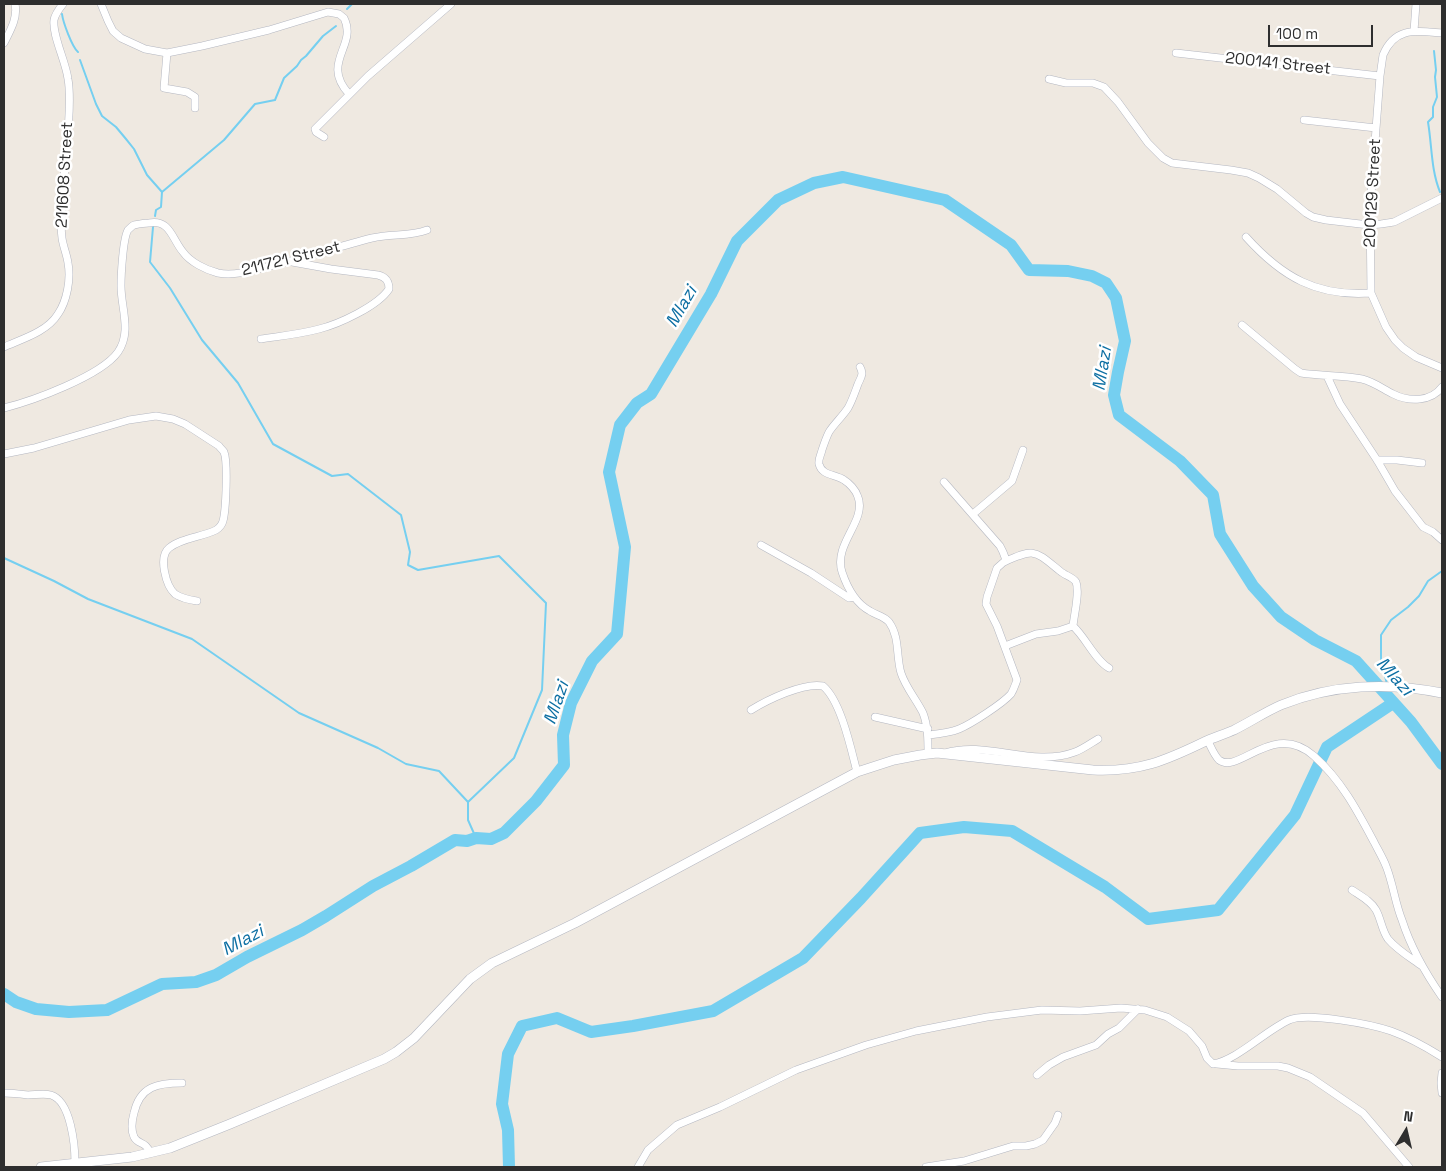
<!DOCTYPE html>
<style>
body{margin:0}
#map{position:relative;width:1446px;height:1171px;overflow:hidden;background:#efe9e1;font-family:"Space Grotesk",sans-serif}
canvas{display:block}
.frame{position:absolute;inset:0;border:5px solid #2e2e2e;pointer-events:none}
.north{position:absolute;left:1381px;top:1106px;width:50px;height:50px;-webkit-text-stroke:4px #fff;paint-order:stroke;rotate:9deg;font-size:14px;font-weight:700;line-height:20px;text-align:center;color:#2e2e2e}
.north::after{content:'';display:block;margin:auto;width:18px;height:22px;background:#2e2e2e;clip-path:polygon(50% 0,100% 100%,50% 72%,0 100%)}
.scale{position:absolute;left:1268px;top:25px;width:105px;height:22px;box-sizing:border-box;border:2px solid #2e2e2e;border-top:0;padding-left:6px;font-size:15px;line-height:18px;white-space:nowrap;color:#2e2e2e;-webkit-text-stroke:4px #fff;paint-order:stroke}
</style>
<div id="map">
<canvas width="1446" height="1171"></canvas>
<div class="frame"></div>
<div class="north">N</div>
<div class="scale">100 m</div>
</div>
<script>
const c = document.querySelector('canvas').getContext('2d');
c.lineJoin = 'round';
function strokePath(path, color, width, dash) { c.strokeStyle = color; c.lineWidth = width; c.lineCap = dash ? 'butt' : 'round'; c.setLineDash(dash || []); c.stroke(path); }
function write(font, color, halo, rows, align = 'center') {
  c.font = font + ' "Space Grotesk",sans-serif'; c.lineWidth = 5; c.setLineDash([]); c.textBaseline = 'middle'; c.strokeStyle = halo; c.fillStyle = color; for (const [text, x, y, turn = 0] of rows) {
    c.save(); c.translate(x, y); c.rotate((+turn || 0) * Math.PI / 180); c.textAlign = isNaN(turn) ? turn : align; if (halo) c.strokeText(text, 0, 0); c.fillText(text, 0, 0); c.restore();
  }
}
strokePath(new Path2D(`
 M347,9L352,4
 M62,14C63,22 72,47 78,52
 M1434,51L1436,70L1435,77L1437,97L1433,107V117L1428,122C1432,146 1431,170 1440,192
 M80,60L96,104L102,116L116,127L126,139L134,149L147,175L162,192
 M155,216L156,210L161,207L162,192L224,140L255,104L275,100L284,78L297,66L301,60L306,56L323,36L336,26
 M153,227L150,262L170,288L202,340L238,383L273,444L332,476L348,474L401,515L410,552L408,565L418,570L499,556L546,603L542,690L514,758L468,802
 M4,558L54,581L88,599L192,639L299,713L378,748L406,764L439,771L468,802V820L476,838
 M1387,684L1381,660V635L1391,620L1408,607L1419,596L1428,581L1442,571
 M1389,691L1391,700`), '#75cff0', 2);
strokePath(new Path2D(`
 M4,994L16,1002L36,1009L69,1012L107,1010L162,984L196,982L216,975L247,957L302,930L326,916L373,886L411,866L455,840L467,841L476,838L491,839L504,833L536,801L564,765L563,735L571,703L592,661L617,634L625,547L609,472L620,425L637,403L651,394L711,294L737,241L778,200L814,183L843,177L945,200L1011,245L1029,270L1068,271L1092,276L1106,283L1116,298L1125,341L1118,372L1114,395L1119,415L1180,461L1213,495L1220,534L1253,586L1281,617L1315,640L1356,661L1411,722L1442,764
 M509,1167L508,1130L502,1104L508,1054L522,1026L557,1018L591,1032L633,1026L713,1011L803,958L861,898L920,833L964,827L1012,831L1105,887L1148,919L1218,910L1295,815L1327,747L1393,703`), '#75cff0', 12);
const street = new Path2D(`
 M101,4L108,21L113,31L121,38L145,49L167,53L202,46L269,30L328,12L339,14L344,18C358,46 320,62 349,94
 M1414,31L1416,4
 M1442,33C1417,31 1395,26 1383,55L1380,76L1370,208L1371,293L1386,327L1395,340L1403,348L1416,357L1442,368
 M4,43C10,31 18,18 15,4
 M167,53L164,88L187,92L195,97V108
 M1176,53L1380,76
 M1049,79L1066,83H1093L1104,87L1118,102L1148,143L1163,158L1172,163L1231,170L1248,173L1259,178L1277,189L1306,213L1313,217L1326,220L1369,225L1381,224L1394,222L1442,198
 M1304,120L1376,128
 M324,137L316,132L315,129L368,76L451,4
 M1246,237C1282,277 1317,297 1371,293
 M1242,325L1295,369L1301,373C1321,376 1342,375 1362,379C1374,382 1383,389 1393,394C1409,402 1431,402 1442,387
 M261,339C281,336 300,334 319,329C339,324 378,306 389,289C389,281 386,277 378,275L331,269L292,262
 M4,347C22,339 47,332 58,314C67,301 71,279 68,263C67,255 63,246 62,238C60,224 62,209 63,196C64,175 66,153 68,132C69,114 71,96 68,79C66,62 52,35 54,20C55,14 59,9 63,4
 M860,367C864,374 861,377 858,384C855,392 852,401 848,408C842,417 834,424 829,432C826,438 824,444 822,450C821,455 818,459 819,464C822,476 835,474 844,480C849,483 856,490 858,497C867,521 833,544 842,572C847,587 855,603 870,611C876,615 884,616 889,622C900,637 896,657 901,673C906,688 916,699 923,713C928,726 928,740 928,754
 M1327,376L1340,404L1377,460L1395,491L1423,527L1433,532L1442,540
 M4,408C32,401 101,376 118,352C132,332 121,308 121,286C121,275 123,238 128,230C130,228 132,226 134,225C139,224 144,223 149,223C170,219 172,239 183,252C190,262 206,270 218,273C234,276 251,271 266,267C302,259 336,247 372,238C391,233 409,237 427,230
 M4,454L34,448L129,420L156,416L173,419L185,424L219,446C221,449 222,449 224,452C228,462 226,510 223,521C222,525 219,528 216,530C202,537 181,538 169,548C158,557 166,586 175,594C181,598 190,600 197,601
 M1377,460H1397L1422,463
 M973,514L1012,481L1023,450
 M761,545L811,573L849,598L854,597
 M1004,562C1035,548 1034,550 1060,571C1064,575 1073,577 1076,582C1080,592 1074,615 1073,626C1086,638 1095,660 1109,668
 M1005,646L1036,634L1058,631L1073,626
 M751,710C767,700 804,682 823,686C841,701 851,749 857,772
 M875,717L928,729
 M928,735C938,734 949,733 959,729C971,724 1002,704 1011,694C1014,689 1015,685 1017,680L997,626L986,604L987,597L997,568L1006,560L1003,552L1000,546L944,482
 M1208,741C1211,747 1214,755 1219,760C1239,775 1273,720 1314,756C1341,780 1357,810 1374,842C1378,850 1383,858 1386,866C1393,883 1395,903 1402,920C1411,948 1426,974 1442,997
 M945,753C987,740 1032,768 1075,752C1083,749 1091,743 1098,739
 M1352,890C1361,896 1371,901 1376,910C1381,919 1382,931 1388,939C1397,950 1411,958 1422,966
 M1217,1064L1238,1066H1278L1288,1068L1310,1077L1363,1113L1409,1167
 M1442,1073L1441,1083L1442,1093
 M1037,1075L1049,1065L1063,1057L1096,1045L1108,1034L1119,1028L1138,1009
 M4,1093C12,1093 20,1094 28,1095C35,1095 44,1093 51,1095C71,1101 75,1146 75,1163
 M150,1153C146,1141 138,1145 134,1137C131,1130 132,1120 134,1113C140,1086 158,1083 182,1083
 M638,1167L648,1150L677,1125L720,1107L796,1070L866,1045L916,1031L987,1017L1042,1010L1080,1011L1121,1008L1145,1010L1167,1017L1189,1031L1202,1046L1207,1058L1213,1064C1237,1060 1265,1031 1289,1020C1308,1012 1370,1024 1391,1031C1408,1037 1426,1047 1442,1057
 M926,1167L964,1161L1013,1146H1026L1035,1144L1043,1140L1055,1123L1058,1115`);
const secondary = new Path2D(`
 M41,1167L132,1157L170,1148L230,1124L384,1059L396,1052L414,1038L470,979L492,963L575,923L857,772L894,760L920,755L937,753L1093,770C1139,772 1165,761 1206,741C1215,737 1225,734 1234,730C1250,722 1265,712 1281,705C1332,684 1389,682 1442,693`);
strokePath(street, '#b4b7c1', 8);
strokePath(secondary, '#b4b7c1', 10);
strokePath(street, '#fff', 7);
strokePath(secondary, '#fff', 9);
write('16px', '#2e2e2e', '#fff', [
 ["200141 Street",1278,64,6],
 ["211608 Street",65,175,-87],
 ["200129 Street",1373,193,-87],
 ["211721 Street",291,259,-14]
]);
write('italic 18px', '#0d6fa3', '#fff', [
 ["Mlazi",682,307,-60],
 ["Mlazi",1103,369,-81],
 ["Mlazi",1394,677,48],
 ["Mlazi",557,703,-71],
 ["Mlazi",243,941,-28]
]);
</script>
